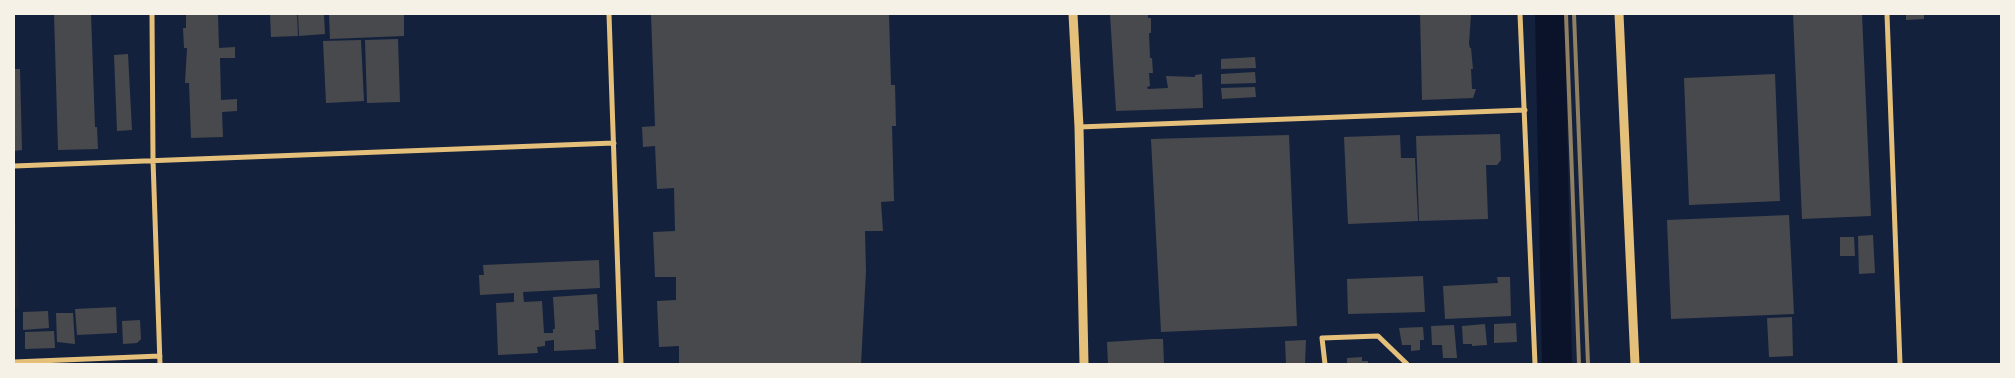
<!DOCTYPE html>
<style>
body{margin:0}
#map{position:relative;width:2015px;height:378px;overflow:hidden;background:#14213d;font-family:Bitter,serif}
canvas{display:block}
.frame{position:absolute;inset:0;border:15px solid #f6f1e7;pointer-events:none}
</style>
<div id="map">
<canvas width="2015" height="378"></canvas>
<div class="frame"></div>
</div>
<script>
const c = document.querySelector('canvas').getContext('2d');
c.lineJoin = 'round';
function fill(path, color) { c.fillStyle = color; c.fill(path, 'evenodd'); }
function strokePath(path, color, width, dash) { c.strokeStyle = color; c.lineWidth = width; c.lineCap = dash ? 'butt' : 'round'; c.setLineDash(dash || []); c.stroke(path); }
fill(new Path2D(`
 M14,178L19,308H14Z`), '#1d2539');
strokePath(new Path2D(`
 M1550,14L1557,364`), '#0b132b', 30);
fill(new Path2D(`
 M54,14H91L95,127H97L98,149L58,150Z
 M186,14H218L219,48L235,47V58H220L221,100L237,99V111L222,112L223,137L191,138L189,83H185L187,48H184L183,28H186Z
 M270,14H297L298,36L271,37Z
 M298,14H324L325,34L299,36Z
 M329,14H404V36L330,39Z
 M651,14H889L891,85H895L896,126H892L894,201L881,202L883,231H865L866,271L861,364H679V346L659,347L657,301L676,300V277H655L653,232L675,231L674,188L657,189L655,146L643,147L642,127L655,126Z
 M1110,14H1148V18H1151V33H1149L1150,58H1152L1153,73H1149L1150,86L1147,87L1148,89L1168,88L1166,76L1195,77V75L1202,74L1203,108L1116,111Z
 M1420,14H1471L1469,44L1470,48H1471L1473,69H1471L1472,89H1476L1473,98L1422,100Z
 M1793,14H1862L1871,216L1802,219Z
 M1906,14H1924V19L1906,20Z
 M398,39L400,102L367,103L365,40Z
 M361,40L364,101L326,103L323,41Z
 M128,54L132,130L117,131L114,55Z
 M1255,57L1256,68L1221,69V59Z
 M14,69H20L22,150L14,151Z
 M1255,72L1256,83L1221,84V74Z
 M1775,74L1780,201L1689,205L1684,78Z
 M1255,87L1256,97L1222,99L1221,88Z
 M1500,134L1501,160L1497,165H1486L1488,219L1419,221L1416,136Z
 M1289,135L1297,326L1161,332L1151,139Z
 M1400,135L1401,158H1415L1418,221L1348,224L1344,137Z
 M1789,215L1794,314L1671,319L1667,220Z
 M1873,235L1875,273L1859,274L1858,236Z
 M1840,237H1854L1855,256H1840Z
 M599,260L600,288L523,292L524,302L542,301L544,333H553V329H555L553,297L597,294L599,330H595L596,349L554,351V340L545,341V346L537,347L538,353L498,355L496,303L514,302V293L480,295L479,275H484L483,265Z
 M1423,276L1425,312L1348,314L1347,279Z
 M1497,277H1510L1511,316L1445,319L1443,286L1498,283Z
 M116,307L117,333L77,335L75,309Z
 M48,311L49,328L23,330V312Z
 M56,313H73L75,344L57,342Z
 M1792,317L1793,356L1769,357L1767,318Z
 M140,320L141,339L137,343L123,344L122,321Z
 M1516,323L1517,342L1494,343V324Z
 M1485,324L1487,345L1472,346V344H1463L1462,326Z
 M1454,325L1457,358H1443L1442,345H1432L1431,326Z
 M1423,327L1424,340H1420V350L1411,351V345H1402L1399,328Z
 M54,331L55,348L25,349V332Z
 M1153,339H1163L1164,364H1108L1107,342Z
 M1306,340L1305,363L1286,364L1285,341Z
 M1362,357V361H1368V364H1347V358Z`), '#48494c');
strokePath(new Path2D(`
 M152,14L153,160L160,364
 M609,14L621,364
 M1520,14L1535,364
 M1887,14L1900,364
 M1079,127L1525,110
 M14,166L614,143
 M14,362L160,356
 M1325,364L1322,338L1378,336L1407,364`), '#e5c07b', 5);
strokePath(new Path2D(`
 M1073,14L1079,127L1084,364
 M1619,14L1635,364`), '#e5c07b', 9);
strokePath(new Path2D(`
 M1566,14L1579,364
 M1574,14L1588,364`), '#918062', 4);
</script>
